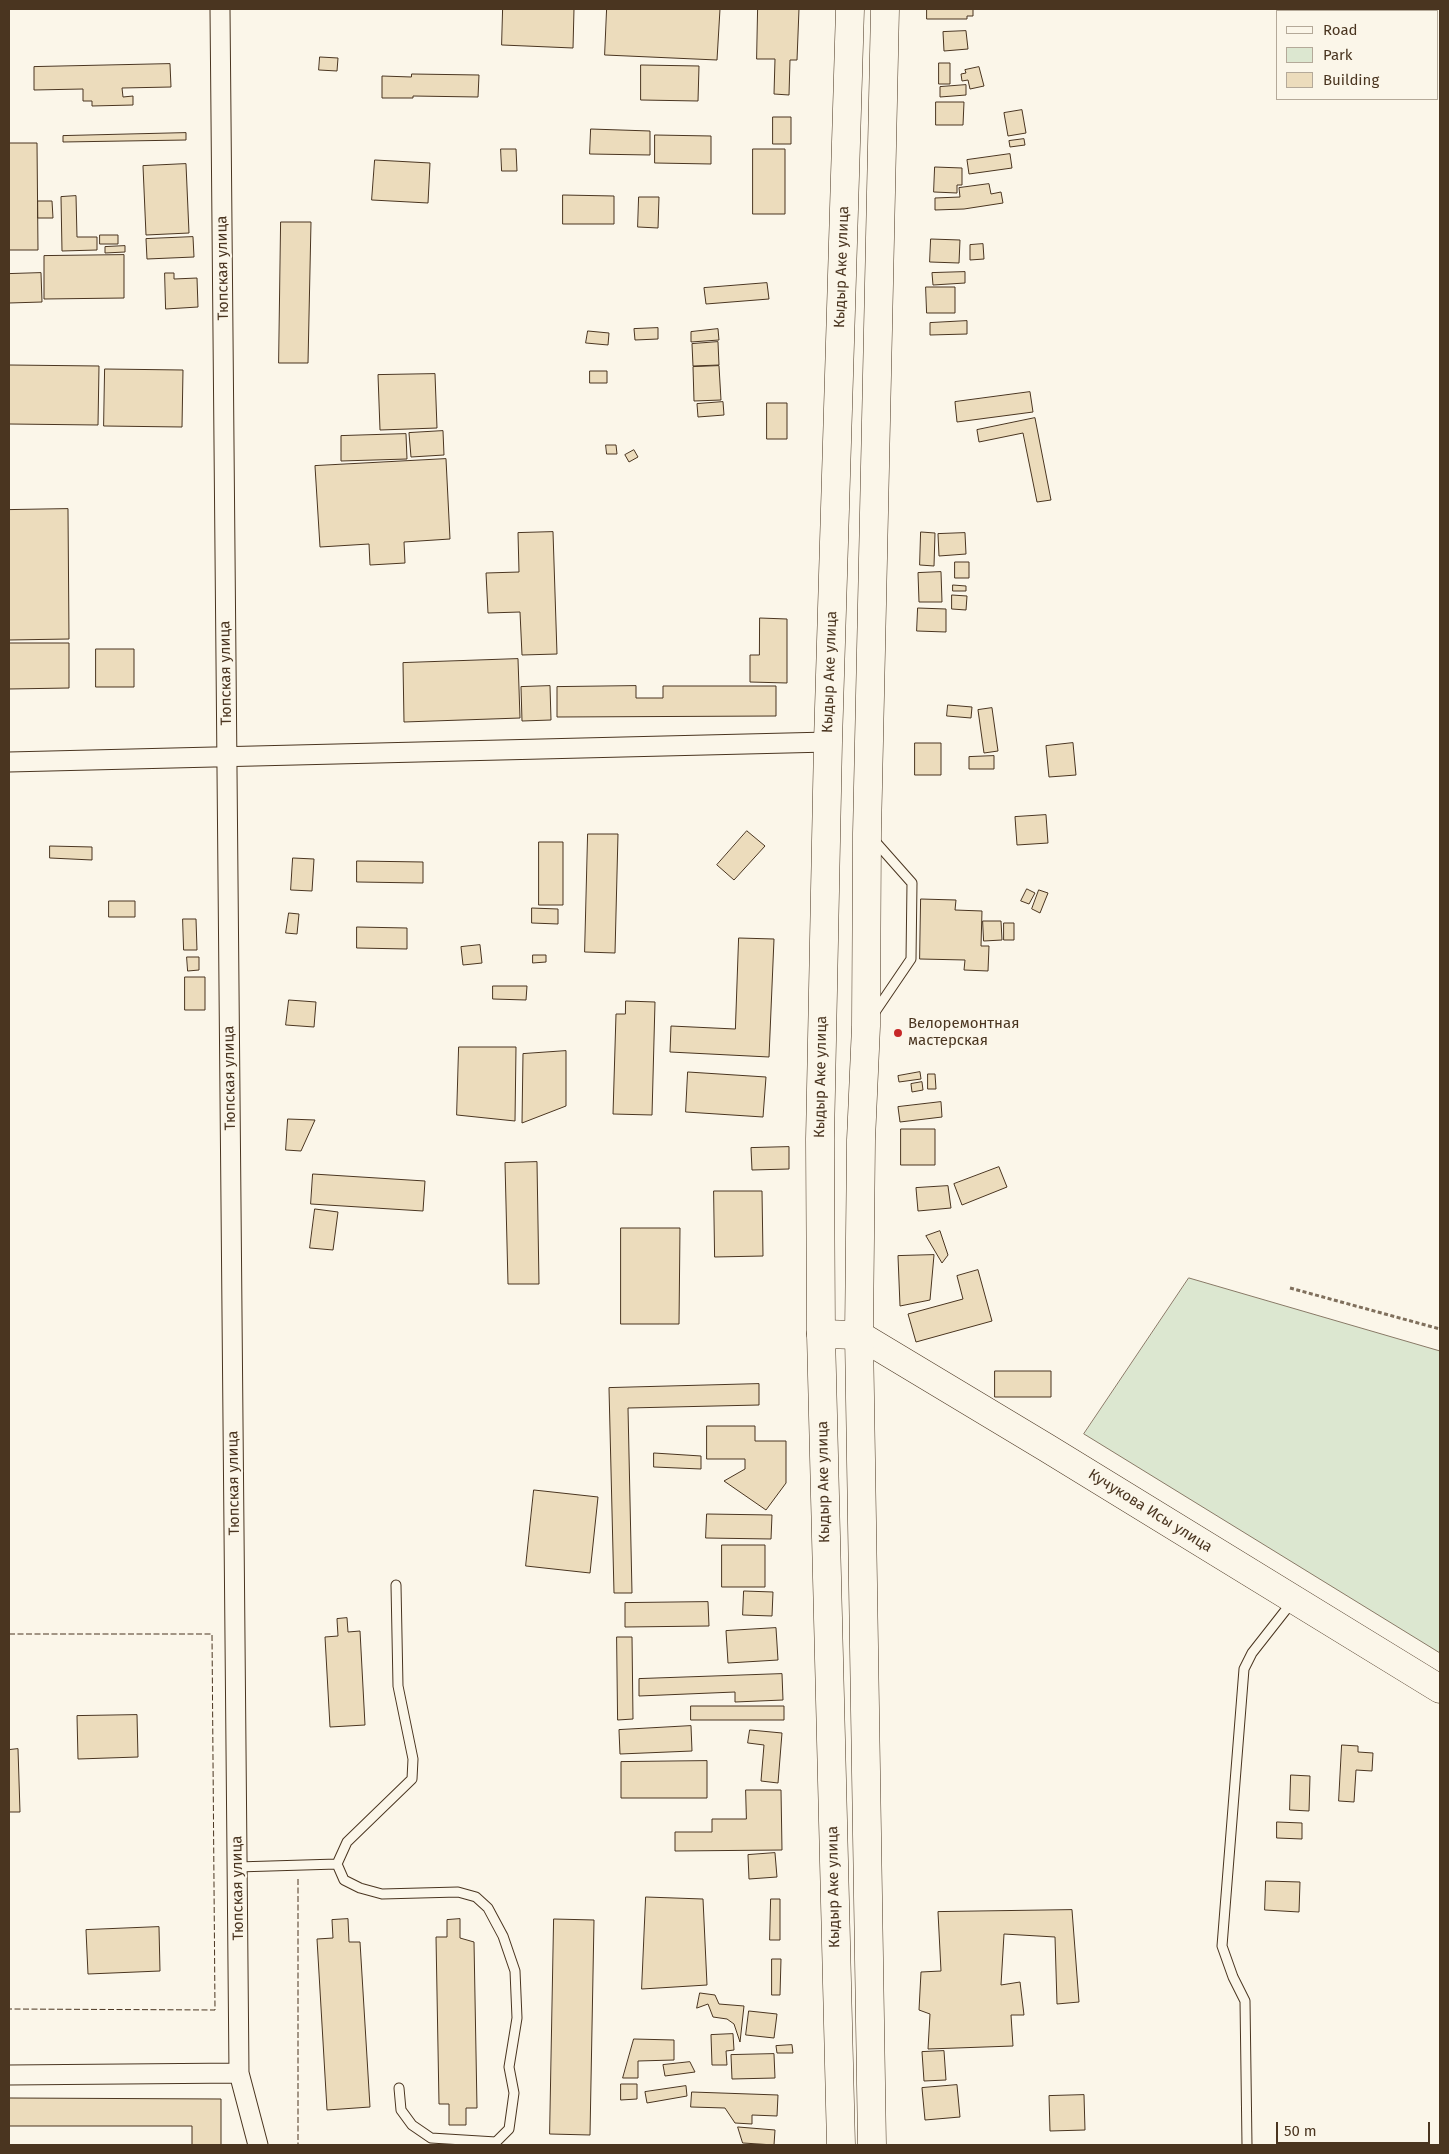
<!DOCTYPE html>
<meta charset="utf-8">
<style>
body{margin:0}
#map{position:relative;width:1449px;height:2154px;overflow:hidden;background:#fbf6e9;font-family:"Fira Sans",sans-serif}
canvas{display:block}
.frame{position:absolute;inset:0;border:10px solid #4a3520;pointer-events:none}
.legend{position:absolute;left:1276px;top:10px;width:162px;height:90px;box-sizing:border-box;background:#fbf6e9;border:1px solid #b4a999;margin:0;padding:6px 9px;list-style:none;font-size:15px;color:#4a3520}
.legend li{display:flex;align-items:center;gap:10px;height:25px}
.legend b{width:25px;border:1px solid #b4a999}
.scale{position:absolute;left:1276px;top:2122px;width:154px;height:22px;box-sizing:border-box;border:2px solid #4a3520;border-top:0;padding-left:6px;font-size:15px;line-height:18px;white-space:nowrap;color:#4a3520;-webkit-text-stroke:4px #fbf6e9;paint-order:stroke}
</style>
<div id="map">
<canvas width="1449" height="2154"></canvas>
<div class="frame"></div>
<ul class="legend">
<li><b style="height:6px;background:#fbf6e9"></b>Road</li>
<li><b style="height:14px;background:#dce7d0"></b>Park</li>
<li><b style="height:14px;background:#ecdcbc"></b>Building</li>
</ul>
<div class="scale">50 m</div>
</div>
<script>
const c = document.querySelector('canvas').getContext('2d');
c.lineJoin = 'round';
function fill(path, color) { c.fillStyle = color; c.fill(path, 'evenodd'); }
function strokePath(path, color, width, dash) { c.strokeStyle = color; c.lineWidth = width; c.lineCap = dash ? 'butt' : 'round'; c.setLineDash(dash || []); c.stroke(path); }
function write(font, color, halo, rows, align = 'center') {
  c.font = font + ' "Fira Sans",sans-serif'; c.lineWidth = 4; c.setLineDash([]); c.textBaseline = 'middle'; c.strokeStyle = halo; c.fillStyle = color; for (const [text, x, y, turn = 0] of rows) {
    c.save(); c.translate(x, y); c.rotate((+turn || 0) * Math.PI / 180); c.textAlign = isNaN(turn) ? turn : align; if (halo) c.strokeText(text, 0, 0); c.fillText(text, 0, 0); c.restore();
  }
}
const green = new Path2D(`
 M1189,1278L1440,1351V1653L1084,1434Z`);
fill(green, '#dce7d0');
strokePath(green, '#887966', 1);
const building = new Path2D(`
 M503,9H574L573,48L502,45Z
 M607,9H720L717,60L605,55Z
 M758,9H799L797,60H790L789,95L774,94L775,59H757Z
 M927,9H973V16H967V19H927Z
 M966,31L968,49L944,51L943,32Z
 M320,57L338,58L337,71L319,70Z
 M939,63H950V84H939Z
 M170,64L171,87L122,88L123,97L133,96V105L92,106V101H83V89L34,90V67Z
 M641,65L699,66L698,101L641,100Z
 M979,67L984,86L970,89L968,80L962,81L961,74L966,73L965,70Z
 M412,74L479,75L478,97L413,96V98H382V76L411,77Z
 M966,85V95L940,97V87Z
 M936,102H964L963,125H936Z
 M1022,110L1026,133L1008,136L1004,113Z
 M773,117H791V144H773Z
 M591,129L650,131V155L590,154Z
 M186,133V140L63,142V136Z
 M655,135L711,136V164L655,163Z
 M1024,139L1025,145L1010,147L1009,141Z
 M9,143H37L38,250H9Z
 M501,149H516L517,171H502Z
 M753,149H785V214H753Z
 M1010,154L1012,168L969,174L967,160Z
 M375,160L430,163L428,203L372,200Z
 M186,164L189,233L146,235L143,166Z
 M935,167L962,168V185H957V193L934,192Z
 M989,184L991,194L1001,192L1003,203L964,209L935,210V198L960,197L959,188Z
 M563,195L614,196V224H563Z
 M76,196L77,237H97V250L62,251L61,197Z
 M639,197H659L658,228L638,227Z
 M38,201H52L53,218H38Z
 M281,222H311L308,363H279Z
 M100,235H118V244H100Z
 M193,237L194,257L147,259L146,239Z
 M931,239L960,240L959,263L930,262Z
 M983,244L984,259L970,260V245Z
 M125,246V252L105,253V247Z
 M124,255V298L44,299V256Z
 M965,272V283L933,285L932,273Z
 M41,273L42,302L9,303V274Z
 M165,273H174V279L197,278L198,307L166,309Z
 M767,283L769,299L706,304L704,288Z
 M926,287H955V313H927Z
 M967,321V334L930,335V323Z
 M658,328V339L635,340L634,329Z
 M718,329L719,340L691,342V332Z
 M588,331L609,333L608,345L586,343Z
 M718,342L719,365L693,366L692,344Z
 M9,365L99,366L98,425L9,424Z
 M719,366L721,400L694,401L693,367Z
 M105,369L183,370L182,427L104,426Z
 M590,371H607V383H590Z
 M435,374L437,428L380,430L378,375Z
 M1030,392L1033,412L957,422L955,402Z
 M723,402L724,415L698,417L697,404Z
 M767,403H787V439H767Z
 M1035,418L1051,500L1037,502L1023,433L979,442L977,430Z
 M443,431L444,455L411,457L409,433Z
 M406,434L407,459L341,461V436Z
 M606,445H616L617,454H607Z
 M634,450L638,457L629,462L625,455Z
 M446,459L450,539L404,542L405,563L370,565L369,544L320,547L315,466Z
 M68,509L69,639L9,640V510Z
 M553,532L557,654L522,655L520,612L488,613L486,573L519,572L518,533Z
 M921,532L935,533L934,566L920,565Z
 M965,533L966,554L939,556L938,534Z
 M955,562H969V578H955Z
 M941,572L942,602H919L918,573Z
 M953,585L966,586V591H953Z
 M952,595L967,596L966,610L952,609Z
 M918,608L946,609V632L917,631Z
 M760,618L787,619V683L750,682V655H759Z
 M9,643H69V688L9,689Z
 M96,649H134V687H96Z
 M518,659L520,718L404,722L403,663Z
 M550,686L551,720L522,721L521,687Z
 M636,686V698H663V686H776V716L557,717V687Z
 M948,705L972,707L971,718L947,716Z
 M992,708L998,751L984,753L978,710Z
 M915,743H941V775H915Z
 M1073,743L1076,775L1049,777L1046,746Z
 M994,756V769H969V757Z
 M1046,815L1048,843L1017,845L1015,817Z
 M747,831L765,846L734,880L717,865Z
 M588,834H618L615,953L585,952Z
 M539,842H563V905H539Z
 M50,846L92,847V860L50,858Z
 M293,858L314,859L312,891L291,890Z
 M357,861L423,862V883L357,882Z
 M1027,889L1035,893L1029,904L1021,901Z
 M1039,890L1048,893L1040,913L1032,909Z
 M921,899L956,900L955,910L982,911L981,946H989L988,971L964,970L965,960L920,959Z
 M109,901H135V917H109Z
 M532,908L558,909V924L532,923Z
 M289,913L299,914L297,934L286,933Z
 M183,919H196L197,950H184Z
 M983,921H1001L1002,940L984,941Z
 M1004,923H1014V940H1004Z
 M357,927L407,928V949L357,948Z
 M739,938L774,939L769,1057L670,1052L671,1026L735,1029Z
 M480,945L482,963L463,965L461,947Z
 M533,955H546V962L533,963Z
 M187,957H199V970L188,971Z
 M185,977H205V1010H185Z
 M493,986H527L526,1000L493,999Z
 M289,1000L316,1002L314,1027L286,1025Z
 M626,1001L655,1002L652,1115L613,1114L616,1014H625Z
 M459,1047H516L515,1121L457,1115Z
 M566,1051V1106L522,1123L523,1054Z
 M688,1072L766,1077L763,1117L686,1112Z
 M920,1072L921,1079L899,1082L898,1076Z
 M928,1074H935L936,1089H928Z
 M922,1082L923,1090L912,1092L911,1084Z
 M941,1102L942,1117L900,1122L898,1107Z
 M288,1119L315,1120L301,1151L286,1150Z
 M901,1129H935V1165H901Z
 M789,1147V1169L752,1170L751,1148Z
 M537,1162L539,1284H508L505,1163Z
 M999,1167L1007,1187L962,1205L954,1184Z
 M313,1174L425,1181L423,1211L311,1204Z
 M948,1186L951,1208L918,1211L916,1188Z
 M714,1191H762L763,1256L715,1257Z
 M315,1209L338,1212L333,1250L310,1248Z
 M621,1228H680L679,1324H621Z
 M940,1231L948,1255L942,1263L926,1236Z
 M934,1255L930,1300L900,1306L898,1256Z
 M978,1270L992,1321L916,1342L908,1314L963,1299L957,1276Z
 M995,1371H1051V1397H995Z
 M759,1384V1405L628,1408L632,1593H614L609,1388Z
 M707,1426H755V1441H786V1483L766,1510L724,1481L745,1469V1459H707Z
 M654,1453L701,1456V1469L654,1467Z
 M534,1490L598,1497L590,1573L526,1566Z
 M707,1514L772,1515L771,1539L706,1538Z
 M722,1545H765V1587H722Z
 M744,1591L773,1592L772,1616L743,1615Z
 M708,1602L709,1626L625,1627V1603Z
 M347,1618L348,1632L360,1631L365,1725L330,1727L325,1637L338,1636L337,1619Z
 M776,1628L778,1660L728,1663L726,1631Z
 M617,1637H632L633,1719L618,1720Z
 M782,1674L783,1700L735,1702V1692L639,1696V1679Z
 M691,1706H784V1720H691Z
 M137,1715L138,1757L78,1759L77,1716Z
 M691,1726L692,1751L620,1754L619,1730Z
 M750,1730L782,1733L778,1783L761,1781L764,1745L748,1743Z
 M1342,1745L1358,1746V1752L1373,1753L1372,1771L1356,1770L1354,1802L1339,1801Z
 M18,1749L20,1812H9V1750Z
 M707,1761V1798H621V1762Z
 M1291,1775L1310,1776L1309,1811L1290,1810Z
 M746,1790H781L782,1850L675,1851V1832H712V1819H746Z
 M1277,1822L1302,1823V1839L1277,1838Z
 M775,1853L777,1877L749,1879L748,1855Z
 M1266,1881L1300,1882L1299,1912L1265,1910Z
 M646,1897L703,1899L707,1985L642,1989Z
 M771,1899H780V1940H770Z
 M1072,1910L1079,2002L1057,2004L1055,1937L1004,1934L1001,1985L1020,1982L1024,2015H1011L1013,2046L928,2049L930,2014L919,2010L921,1972L941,1971L938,1912Z
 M348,1919L349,1942H360L370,2107L327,2110L317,1939L333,1938L332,1920Z
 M460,1919V1938L474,1942L477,2108H466V2125H449V2104H439L436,1937H447V1920Z
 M554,1919L594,1920L590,2135L550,2134Z
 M159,1927L160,1971L88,1974L86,1930Z
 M772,1959H781L780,1995H772Z
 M700,1993L715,1995L719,2004L744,2006L740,2042L734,2024L727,2019L713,2017L708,2004L697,2008Z
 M749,2011L777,2014L774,2038L746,2035Z
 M733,2034L734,2050L726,2051L727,2065H712L711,2035Z
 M634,2039L674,2040V2060L638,2061V2078H623Z
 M792,2045L793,2053H777L776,2046Z
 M944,2051L946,2080L924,2081L922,2052Z
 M774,2054L775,2078L732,2079L731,2055Z
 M690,2062L695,2072L665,2076L663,2065Z
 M621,2084H637V2099L621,2100Z
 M957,2085L960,2117L925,2120L922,2088Z
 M686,2086L687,2096L647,2103L645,2092Z
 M692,2092L778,2095L777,2116L752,2115V2124L735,2123L725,2108L691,2107Z
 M1084,2095L1085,2130L1050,2131L1049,2096Z
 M9,2098L221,2099V2145H192V2126H9Z
 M738,2127L775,2130L774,2145L743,2143Z`);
fill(building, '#ecdcbc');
strokePath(building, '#4a3520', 1);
const service = new Path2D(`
 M873,839L912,883L911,959L873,1015
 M337,1864L347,1842L412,1779L413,1759L398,1686L396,1585
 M237,1867L337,1864L344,1880L360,1888L382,1894L458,1892L476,1897L488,1908L503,1936L515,1971L517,2018L509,2067L514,2093L509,2129L496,2142L431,2138L412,2125L401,2110L399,2088
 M1247,2145L1245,2001L1233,1977L1222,1946L1244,1669L1252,1653L1292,1602`);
const minor = new Path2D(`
 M220,9L239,2073L258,2145
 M9,762L828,742
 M9,2075L239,2073`);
const primary = new Path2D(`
 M821,1334L859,1335L1047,1448L1440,1689`);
const trunk = new Path2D(`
 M841,2145L821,1334L820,1139L828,742L850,9
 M872,2145L859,1335L861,1140L866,1026L867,833L885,9`);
strokePath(service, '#4a3520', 11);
strokePath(minor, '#4a3520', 21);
strokePath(primary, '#4a3520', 29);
strokePath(trunk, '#4a3520', 29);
strokePath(new Path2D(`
 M1290,1288L1440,1329`), '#7f6f5c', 3, [4, 2.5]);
strokePath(service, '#fbf6e9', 9);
strokePath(minor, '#fbf6e9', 19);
strokePath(primary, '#fbf6e9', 28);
strokePath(trunk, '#fbf6e9', 28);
strokePath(new Path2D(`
 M9,1634H212L215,2010L9,2009
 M298,1879V2145`), '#4a3520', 1, [6, 2.5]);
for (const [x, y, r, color] of [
 [898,1033,5,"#c62828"]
]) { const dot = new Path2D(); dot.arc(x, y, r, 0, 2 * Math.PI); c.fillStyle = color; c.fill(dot); strokePath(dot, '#fbf6e9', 2); }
write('15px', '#4a3520', '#fbf6e9', [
 ["Кыдыр Аке улица",842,267,-88],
 ["Тюпская улица",223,268,-91],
 ["Кыдыр Аке улица",830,672,-88],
 ["Тюпская улица",226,673,-91],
 ["Кыдыр Аке улица",821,1077,-89],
 ["Тюпская улица",230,1078,-91],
 ["Кыдыр Аке улица",824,1482,-91],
 ["Тюпская улица",234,1483,-91],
 ["Кучукова Исы улица",1150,1511,32],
 ["Кыдыр Аке улица",834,1887,-91],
 ["Тюпская улица",238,1888,-91]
]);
write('15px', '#4a3520', '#fbf6e9', [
 ["Велоремонтная",908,1024],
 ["мастерская",908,1041]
], 'left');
</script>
